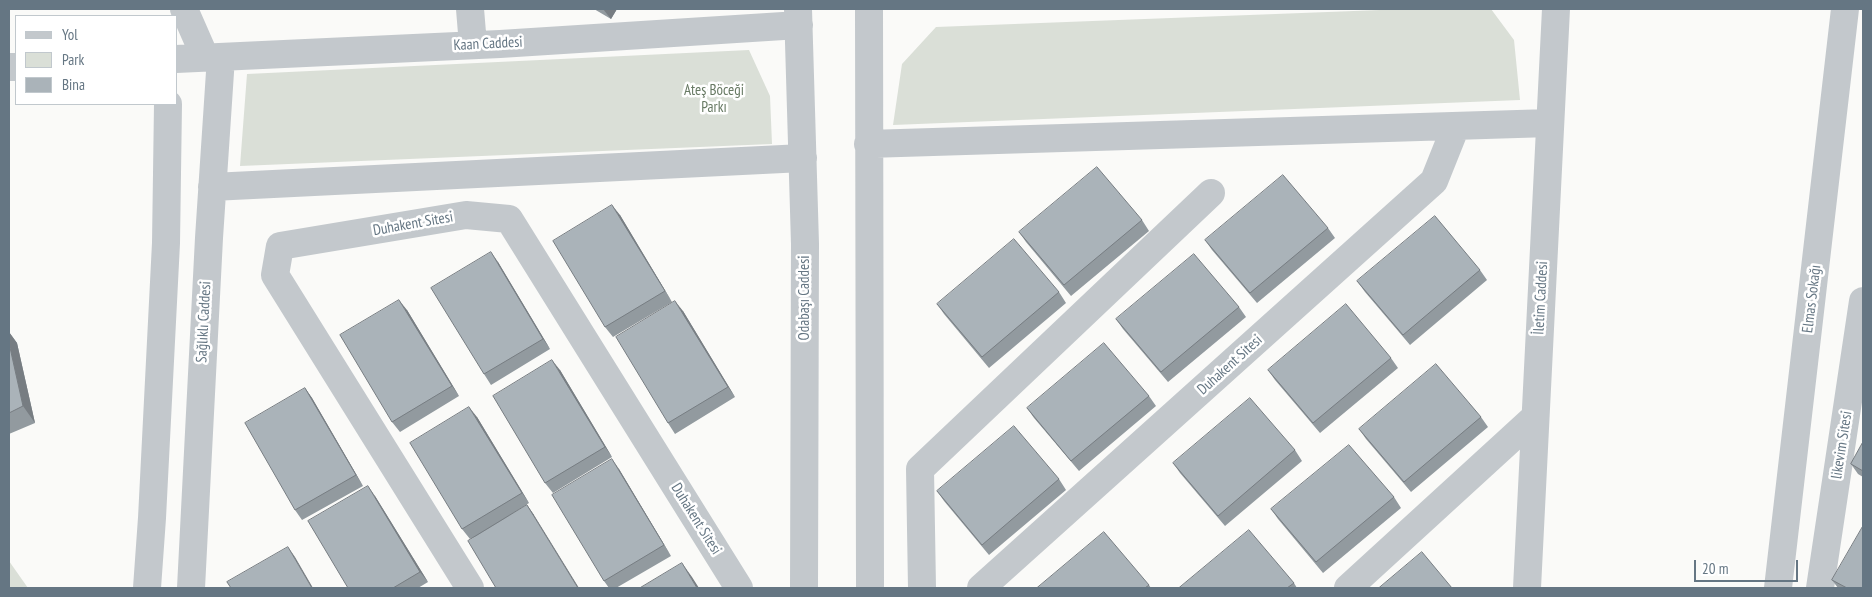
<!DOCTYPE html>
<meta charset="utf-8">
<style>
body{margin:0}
#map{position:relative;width:1872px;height:597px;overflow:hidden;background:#fafaf8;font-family:"PT Sans Narrow",sans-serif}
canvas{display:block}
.frame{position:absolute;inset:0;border:10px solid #657683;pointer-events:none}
.legend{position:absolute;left:15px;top:15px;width:162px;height:90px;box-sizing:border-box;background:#fff;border:1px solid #c1c8cd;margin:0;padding:6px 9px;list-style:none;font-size:15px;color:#657683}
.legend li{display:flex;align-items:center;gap:10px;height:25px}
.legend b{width:25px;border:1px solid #c1c8cd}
.scale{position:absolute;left:1694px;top:560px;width:104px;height:22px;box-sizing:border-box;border:2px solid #657683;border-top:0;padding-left:6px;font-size:15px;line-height:18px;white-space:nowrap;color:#657683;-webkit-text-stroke:4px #fff;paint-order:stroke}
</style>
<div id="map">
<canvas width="1872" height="597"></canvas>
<div class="frame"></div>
<ul class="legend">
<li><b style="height:6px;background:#c3c8cc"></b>Yol</li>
<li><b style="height:14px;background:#dadfd7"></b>Park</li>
<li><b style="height:14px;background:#aab3b9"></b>Bina</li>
</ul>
<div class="scale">20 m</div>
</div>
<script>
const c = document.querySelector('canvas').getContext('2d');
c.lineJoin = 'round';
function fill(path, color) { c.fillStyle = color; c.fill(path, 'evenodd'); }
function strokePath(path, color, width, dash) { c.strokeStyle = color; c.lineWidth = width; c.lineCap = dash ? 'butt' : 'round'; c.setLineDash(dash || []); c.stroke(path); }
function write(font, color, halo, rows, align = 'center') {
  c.font = font + ' "PT Sans Narrow",sans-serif'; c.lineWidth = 5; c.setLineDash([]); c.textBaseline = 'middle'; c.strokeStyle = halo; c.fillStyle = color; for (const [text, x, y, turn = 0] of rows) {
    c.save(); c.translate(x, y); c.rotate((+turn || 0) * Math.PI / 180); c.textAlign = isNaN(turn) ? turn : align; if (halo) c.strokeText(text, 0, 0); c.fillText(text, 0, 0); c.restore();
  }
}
fill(new Path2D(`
 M1406,9H1491L1514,40L1520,100L893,125L902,64L936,27Z
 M749,50L770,96L772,144L240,166L247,74Z
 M9,561L28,588H9Z`), '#dadfd7');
strokePath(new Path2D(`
 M184,9L205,57
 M470,9L473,45
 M798,9L805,244L804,588
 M869,9L870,588
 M176,59L500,44L799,25
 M9,67H16
 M868,144L1550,123
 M212,187L803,158
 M147,588L152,518L166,243L168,104
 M191,588L209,238L221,57
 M470,588L275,275L280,246L466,215L509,219L739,588
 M922,588L920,469L1211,193
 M981,588L1434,181L1456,126
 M1348,588L1535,417
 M1527,588L1556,9
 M1778,588L1845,9
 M1820,588L1863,301`), '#c3c8cc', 28);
fill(new Path2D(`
 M594,9H617L611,19Z
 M620,215L672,302L613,337L605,327Z
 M1142,220L1149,231L1071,296L1026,242L1019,232Z
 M1328,228L1335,238L1257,303L1212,250L1205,240Z
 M498,262L550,349L491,385L484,374Z
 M1480,270L1487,280L1410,345L1365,292L1357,281Z
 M1059,292L1066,303L989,368L944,314L937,304Z
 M1239,307L1246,317L1168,382L1123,329L1116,319Z
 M407,310L459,396L400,432L392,422Z
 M683,311L735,397L675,434L668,423Z
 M9,332L17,343L35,423L9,434Z
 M1391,358L1398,368L1320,433L1275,380L1268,370Z
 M560,370L612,457L553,493L545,483Z
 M305,388L312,398L363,486L302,520L295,510Z
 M1149,396L1156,406L1079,471L1034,418L1027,408Z
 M477,417L529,503L504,519L527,505L534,515L470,539L462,529Z
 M1481,417L1488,427L1411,492L1366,439L1359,429Z
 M1863,442V477L1858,474L1851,464Z
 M1295,450L1302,461L1225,526L1180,473L1173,463Z
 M619,469L671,556L616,588H609L604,581Z
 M1059,479L1066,490L989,555L944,501L937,491Z
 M375,496L428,582L418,588H348Z
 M1394,497L1401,508L1323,573L1278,519L1271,509Z
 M1832,580L1863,588H1838Z
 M1294,583L1297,588H1179Z
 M1149,585L1151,588H1037Z`), '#929a9f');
fill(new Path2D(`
 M603,9H617L611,19Z
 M612,205L620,215L672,302L665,291Z
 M491,252L498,262L550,349L543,339Z
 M399,300L407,310L459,396L452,386Z
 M675,301L683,311L735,397L728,387Z
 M9,332L17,343L35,423L23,406L9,343Z
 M552,360L560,370L612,457L605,447Z
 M305,388L312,398L363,486L356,475Z
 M469,407L477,417L529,503L522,493Z
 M612,459L619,469L671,556L664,545Z
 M368,486L375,496L428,582L420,572Z
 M527,505L534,515L579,588H578Z
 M288,547L295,557L313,588H312Z
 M682,563L692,577L699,588H697Z`), '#777d82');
const building = new Path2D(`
 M1097,167L1142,220L1064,285L1019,232Z
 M1283,175L1328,228L1250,293L1205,240Z
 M612,205L665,291L605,327L553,241Z
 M1435,216L1480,270L1403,335L1357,281Z
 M1014,239L1059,292L982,357L937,304Z
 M491,252L543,339L484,374L431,288Z
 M1194,254L1239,307L1161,372L1116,319Z
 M399,300L452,386L392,422L340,335Z
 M675,301L728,387L668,423L616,337Z
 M1346,304L1391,358L1313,423L1268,370Z
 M9,343L23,406L9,413Z
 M1104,343L1149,396L1071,461L1027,408Z
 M552,360L605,447L545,483L493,396Z
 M1436,364L1481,417L1404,482L1359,429Z
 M305,388L356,475L295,510L245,423Z
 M1250,398L1295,450L1218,516L1173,463Z
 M469,407L522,493L462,529L410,443Z
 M1014,426L1059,479L982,545L937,491Z
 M1863,442V471L1851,464Z
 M1349,445L1394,497L1316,562L1271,509Z
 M612,459L664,545L604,581L552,495Z
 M368,486L420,572L393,588H348L308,521Z
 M527,505L578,588H496L468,541Z
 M1863,526V588H1847L1832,580Z
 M1249,530L1294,583L1287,588H1179Z
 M1104,532L1149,585L1145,588H1037Z
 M288,547L312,588H231L227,582Z
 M1422,552L1452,588H1379Z
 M682,563L697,588H640Z`);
fill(building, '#aab3b9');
strokePath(building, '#777d82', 1);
write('15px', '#657683', '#fff', [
 ["Kaan Caddesi",488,44,-3],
 ["Duhakent Sitesi",413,224,-10],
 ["Odabaşı Caddesi",805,298,-90],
 ["İletim Caddesi",1541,298,-87],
 ["Elmas Sokağı",1812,299,-83],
 ["Sağlıklı Caddesi",204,322,-87],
 ["Duhakent Sitesi",1230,365,-42],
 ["likevim Sitesi",1842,445,-81],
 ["Duhakent Sitesi",696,519,58]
]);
write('15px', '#687a64', '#fff', [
 ["Ateş Böceği",714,91],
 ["Parkı",714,108]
]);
</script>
